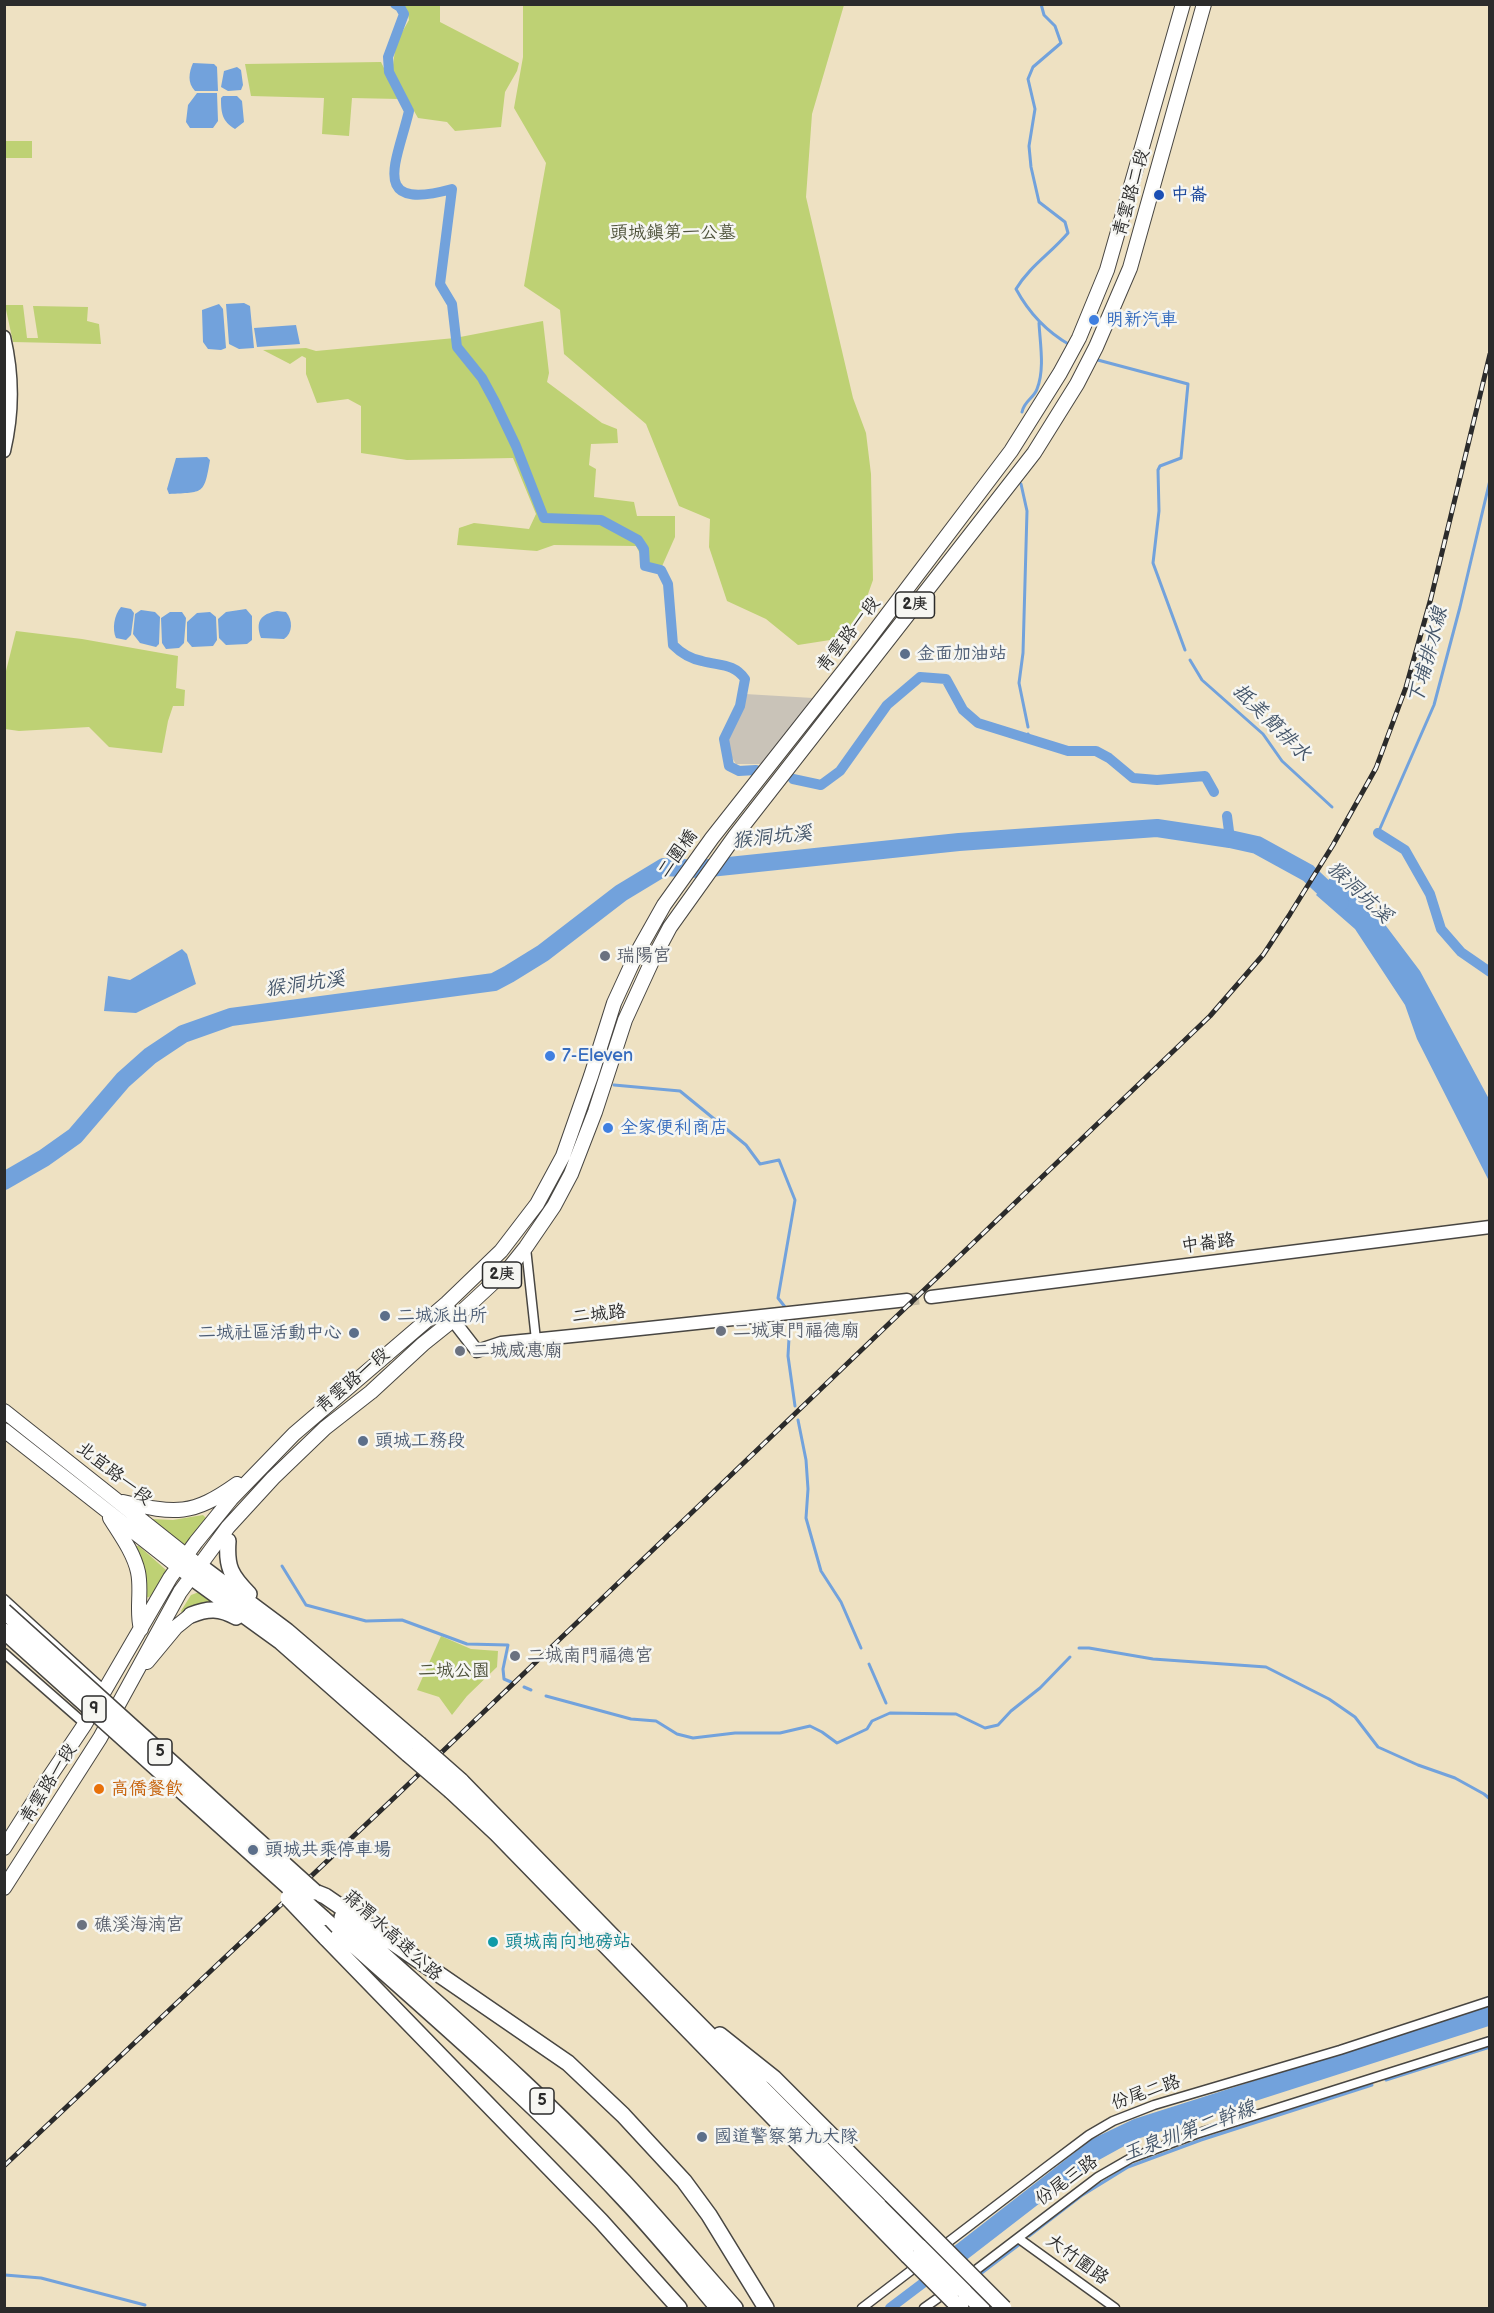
<!DOCTYPE html>
<meta charset="utf-8">
<style>
body{margin:0}
#map{position:relative;width:1494px;height:2313px;overflow:hidden;background:#eee1c2;font-family:"Balsamiq Sans",sans-serif}
canvas{display:block}
.frame{position:absolute;inset:0;border:6px solid #2b2b2b;pointer-events:none}
</style>
<div id="map">
<canvas width="1494" height="2313"></canvas>
<div class="frame"></div>
</div>
<script>
const c = document.querySelector('canvas').getContext('2d');
c.lineJoin = 'round';
function fill(path, color) { c.fillStyle = color; c.fill(path, 'evenodd'); }
function strokePath(path, color, width, dash) { c.strokeStyle = color; c.lineWidth = width; c.lineCap = dash ? 'butt' : 'round'; c.setLineDash(dash || []); c.stroke(path); }
function write(font, color, halo, rows, align = 'center') {
  c.font = font + ' "Balsamiq Sans","LXGW WenKai TC",sans-serif'; c.lineWidth = 5; c.setLineDash([]); c.textBaseline = 'middle'; c.strokeStyle = halo; c.fillStyle = color; for (const [text, x, y, turn = 0] of rows) {
    c.save(); c.translate(x, y); c.rotate((+turn || 0) * Math.PI / 180); c.textAlign = isNaN(turn) ? turn : align; if (halo) c.strokeText(text, 0, 0); c.fillText(text, 0, 0); c.restore();
  }
}
fill(new Path2D(`
 M745,694L813,698L762,764H736L729,753L728,742Z`), '#c9c3b8');
fill(new Path2D(`
 M399,5H440V22L519,63L517,71L505,92L501,127L455,131L447,122L418,118L392,72L396,43L409,20L407,9Z
 M523,5H844L812,114L806,197L853,398L866,433L871,474L873,580L857,625L843,638L798,645L766,619L727,601L709,547L710,519L679,506L646,424L564,354L560,310L524,286L546,163L514,108L523,57Z
 M381,62L399,99L352,98L349,136L322,134L324,98L251,96L245,64Z
 M4,141H32V158H5Z
 M5,305H23L27,338H38L33,306L88,307L87,321L99,324L101,344L13,342Z
 M543,321L549,373L547,382L602,423L617,429L618,443L591,444L589,465L596,469L594,497L634,502L637,516H675V537L659,573L647,567L636,546L554,545L537,551L457,545L459,528L474,523L529,529L536,514L513,458L407,460L361,453V406L348,399L317,403L306,374V358L302,356L290,364L263,350L306,348L316,351L455,338Z
 M16,631L82,639L178,656L176,688L185,690L184,706H173L168,721L162,753L109,747L89,727L19,731L5,729V675Z
 M203,1515L206,1518L183,1547L152,1521V1519L173,1520Z
 M136,1546H139L166,1570L154,1595L146,1598Z
 M199,1592L225,1608L183,1615L181,1611L191,1595Z
 M441,1636L471,1649L498,1651L497,1667L467,1696L452,1715L439,1697L417,1690Z`), '#bed174');
fill(new Path2D(`
 M193,63L214,64L217,67L218,91H195C187,83 189,72 193,63Z
 M237,67L241,70L243,85L241,90L228,91L221,87L224,71Z
 M197,93H217L218,121L213,128H190L186,122L188,105Z
 M223,96H237L242,101L244,122L235,129C222,121 221,113 221,98Z
 M244,303L250,306L254,348L239,349L229,344L226,304Z
 M219,304L223,309L226,348L221,350L208,349L203,342L202,310Z
 M296,325L300,344L257,347L254,328Z
 M207,457L210,460C204,495 204,492 169,494L167,489L176,458Z
 M121,607L131,609L134,613L131,635L126,640L116,638C112,629 114,615 121,607Z
 M246,609L252,616V640L247,644L226,645L219,638L218,619L226,612Z
 M141,610L155,612L160,617L159,644L156,647L140,643L133,634L135,614Z
 M277,611L286,612C293,620 293,633 284,639L261,638C255,621 261,614 277,611Z
 M170,612H182L186,618L184,643L179,648L166,649L162,643L161,618Z
 M210,612L216,617L217,640L213,646L192,647L187,641V622L197,613Z
 M1330,878L1343,883L1374,910L1420,971L1489,1099V1181L1417,1039L1405,1005L1355,929L1316,895Z
 M182,949L187,954L196,984L136,1013L104,1011L108,976L130,980Z
 M1489,2006V2026L1137,2139L1088,2166L965,2261L953,2247L1092,2139L1134,2119Z`), '#72a2dc');
strokePath(new Path2D(`
 M1041,4L1044,15L1055,26L1061,43L1033,67L1028,79L1035,109L1029,146L1031,167L1039,202L1065,222L1068,233C1050,254 1030,266 1016,289C1029,313 1047,332 1070,345
 M1094,359L1188,384L1181,458L1160,466L1158,470L1159,511L1153,563L1185,650
 M1022,412C1024,401 1034,398 1037,389C1045,369 1040,343 1039,323
 M1021,484L1027,511L1023,653L1019,683L1028,727
 M1190,660L1202,680L1263,734L1282,761L1332,807
 M1028,734L1030,741
 M1378,833L1434,705L1460,607L1490,480
 M614,1085L680,1091L746,1145L760,1164L779,1160L795,1200L778,1298L785,1307
 M788,1316L790,1320L788,1356L795,1406
 M798,1420L806,1460L808,1489L806,1518L821,1571L841,1602L861,1648
 M282,1566L306,1605L366,1621L402,1620L467,1644L508,1645L503,1669L504,1679L511,1682
 M1079,1648H1089L1153,1659L1266,1667L1329,1699L1355,1717L1378,1747L1418,1765L1455,1778L1484,1794L1490,1799
 M869,1664L886,1703
 M524,1687L531,1690
 M546,1696L631,1719L656,1721L677,1734L693,1738L735,1733H780L810,1726L822,1732L837,1743L867,1729L872,1721L890,1713L956,1714L985,1728L998,1725L1011,1711L1040,1688L1070,1657
 M1386,2080L1490,2047
 M1029,2236L1081,2196L1128,2167L1201,2140L1372,2085
 M5,2275L41,2278L145,2305
 M979,2275L1020,2244`), '#72a2dc', 3);
strokePath(new Path2D(`
 M395,4L400,7L404,14L388,57L389,72L409,111C397,162 368,212 452,189L440,284L452,304L457,347L482,378L495,402L516,446L544,518L601,520L638,540L644,549L645,566L661,570L668,584L673,645C681,653 691,659 702,661C719,666 734,663 745,679L740,706L724,739L729,766L739,771L756,770
 M793,779L821,785L840,771L887,705L920,677L946,679L963,710L978,723L1068,751H1096L1109,758L1133,778L1157,780L1205,776L1214,792
 M1227,816L1230,839
 M1378,833L1405,850L1430,894L1441,929L1461,952L1490,972
 M890,2308L935,2274`), '#72a2dc', 10);
strokePath(new Path2D(`
 M4,1181L44,1158L75,1136L123,1080L150,1056L183,1034L231,1017L494,982L509,974L543,953L621,893L664,867L700,869L959,842L1157,828L1230,839L1257,845L1308,873L1340,903`), '#72a2dc', 18);
strokePath(new Path2D(`
 M907,1300L931,1297`), '#c7bda4', 12, [12, 6]);
const street = new Path2D(`
 M526,1248L536,1340
 M4,1599L105,1691
 M4,1653L85,1724
 M1018,2238L1115,2308
 M968,2276L1098,2177L1131,2158L1196,2134L1490,2041
 M862,2308L1045,2168L1089,2135L1113,2121L1154,2105L1340,2050L1490,2001
 M924,2308L948,2291`);
const secondary = new Path2D(`
 M4,337C13,375 13,413 4,451
 M931,1297L1490,1227
 M447,1303L453,1320L477,1351L501,1343C637,1330 772,1315 907,1300`);
const primary = new Path2D(`
 M4,1411L193,1561
 M4,1430L185,1572
 M123,1502C176,1514 192,1516 237,1484
 M110,1518C120,1534 134,1553 138,1572C142,1591 136,1611 141,1629
 M147,1662L176,1627L191,1615
 M4,1848L46,1782L85,1724L170,1578L196,1542L231,1499L294,1434L447,1303L501,1251L537,1204L563,1156L591,1076L614,1003L637,953L664,905L712,838L865,644L1011,451L1060,373L1079,338L1107,270L1183,4
 M4,1888L100,1738L180,1592L228,1527L273,1478L325,1428L371,1392L423,1344L453,1320L510,1267L526,1247L554,1206L571,1174L595,1112L625,1020L653,959L670,927L735,836L1034,453L1077,384L1096,347L1130,268L1204,4`);
const highway = new Path2D(`
 M228,1541C226,1567 231,1576 249,1594
 M200,1566L287,1631L419,1744
 M191,1577L281,1642L408,1754
 M191,1615C208,1608 220,1608 236,1617
 M461,1781L660,1985L920,2247
 M451,1791L497,1834L908,2256
 M315,1892L325,1896L568,2063L623,2115L684,2181L709,2215L766,2308
 M342,1917C437,2004 536,2088 624,2182C662,2223 698,2266 735,2308
 M323,1918C425,2009 530,2098 623,2198C656,2233 687,2271 718,2308
 M326,1938L601,2221L679,2308
 M720,2035L774,2078L891,2195
 M964,2291L982,2308
 M952,2300L961,2308`);
strokePath(street, '#484642', 11);
strokePath(secondary, '#484642', 15);
strokePath(primary, '#484642', 16);
strokePath(highway, '#484642', 18);
strokePath(street, '#fff', 8);
strokePath(secondary, '#fff', 12);
strokePath(primary, '#fff', 14);
strokePath(highway, '#fff', 15);
const rail = new Path2D(`
 M4,2166L395,1797L1210,1016L1263,955L1290,914L1333,845L1376,768L1406,687L1431,598L1490,354`);
strokePath(rail, '#2b2b2b', 5);
strokePath(rail, '#f6f6f2', 3, [9]);
const highwayBridge = new Path2D(`
 M4,1611L315,1892
 M4,1631L323,1918
 M419,1744L461,1781
 M408,1754L451,1791
 M288,1898L326,1938
 M891,2195L1004,2308
 M920,2247L964,2291
 M908,2256L952,2300`);
strokePath(highwayBridge, '#484642', 18, []);
strokePath(highwayBridge, '#fff', 15);
for (const [x, y, r, color] of [
 [1159,195,6,"#1a4fb4"],
 [1094,320,6,"#3f7fe0"],
 [905,654,6,"#5c6f8a"],
 [605,956,6,"#6b7280"],
 [550,1056,6,"#3f7fe0"],
 [608,1128,6,"#3f7fe0"],
 [385,1316,6,"#5c6f8a"],
 [721,1331,6,"#6b7280"],
 [354,1333,6,"#5c6f8a"],
 [460,1351,6,"#6b7280"],
 [363,1441,6,"#5c6f8a"],
 [515,1656,6,"#6b7280"],
 [99,1789,6,"#e8710a"],
 [253,1850,6,"#5c6f8a"],
 [82,1925,6,"#6b7280"],
 [493,1942,6,"#0f9aa8"],
 [702,2137,6,"#5c6f8a"]
]) { const dot = new Path2D(); dot.arc(x, y, r, 0, 2 * Math.PI); c.fillStyle = color; c.fill(dot); strokePath(dot, '#f6f6f2', 2); }
for (const [x, y, w] of [
 [915,605,39],
 [502,1275,39],
 [94,1709,24],
 [160,1752,24],
 [542,2101,24]
]) { const box = new Path2D(); box.roundRect(x - w / 2, y - 13, w, 26, 4.5); c.fillStyle = '#f6f6f2'; c.fill(box); strokePath(box, '#2b2b2b', 1.5); }
write('bold 16px', '#2b2b2b', null, [
 ["2庚",915,605],
 ["2庚",502,1275],
 ["9",94,1709],
 ["5",160,1752],
 ["5",542,2101]
]);
write('18px', '#2b2b2b', '#f6f6f2', [
 ["青雲路二段",1132,193,-74],
 ["青雲路一段",849,635,-52],
 ["二圍橋",678,854,-54],
 ["中崙路",1208,1244,-7],
 ["二城路",599,1315,-6],
 ["青雲路一段",353,1381,-40],
 ["北宜路一段",114,1474,38],
 ["青雲路一段",49,1784,-58],
 ["蔣渭水高速公路",392,1936,42],
 ["份尾二路",1146,2093,-19],
 ["份尾三路",1067,2181,-36],
 ["大竹圍路",1077,2260,36]
]);
write('18px', '#164399', '#f6f6f2', [
 ["中崙",1171,195]
], 'left');
write('18px', '#50543d', '#f6f6f2', [
 ["頭城鎮第一公墓",673,233],
 ["二城公園",454,1671]
]);
write('18px', '#366cbe', '#f6f6f2', [
 ["明新汽車",1106,320],
 ["7-Eleven",562,1056],
 ["全家便利商店",620,1128]
], 'left');
write('18px', '#4e5e75', '#f6f6f2', [
 ["金面加油站",917,654],
 ["二城派出所",397,1316],
 ["二城社區活動中心",342,1333,"right"],
 ["頭城工務段",375,1441],
 ["頭城共乘停車場",265,1850],
 ["國道警察第九大隊",714,2137]
], 'left');
write('18px', '#5b616d', '#f6f6f2', [
 ["瑞陽宮",617,956],
 ["二城東門福德廟",733,1331],
 ["二城威惠廟",472,1351],
 ["二城南門福德宮",527,1656],
 ["礁溪海湳宮",94,1925]
], 'left');
write('18px', '#c56008', '#f6f6f2', [
 ["高僑餐飲",111,1789]
], 'left');
write('18px', '#0d838f', '#f6f6f2', [
 ["頭城南向地磅站",505,1942]
], 'left');
write('italic 20px', '#445569', '#f6f6f2', [
 ["下埔排水線",1429,656,-75],
 ["抵美簡排水",1271,723,45],
 ["猴洞坑溪",772,838,-6],
 ["猴洞坑溪",1359,893,43],
 ["猴洞坑溪",305,985,-8],
 ["玉泉圳第二幹線",1189,2132,-20]
]);
</script>
